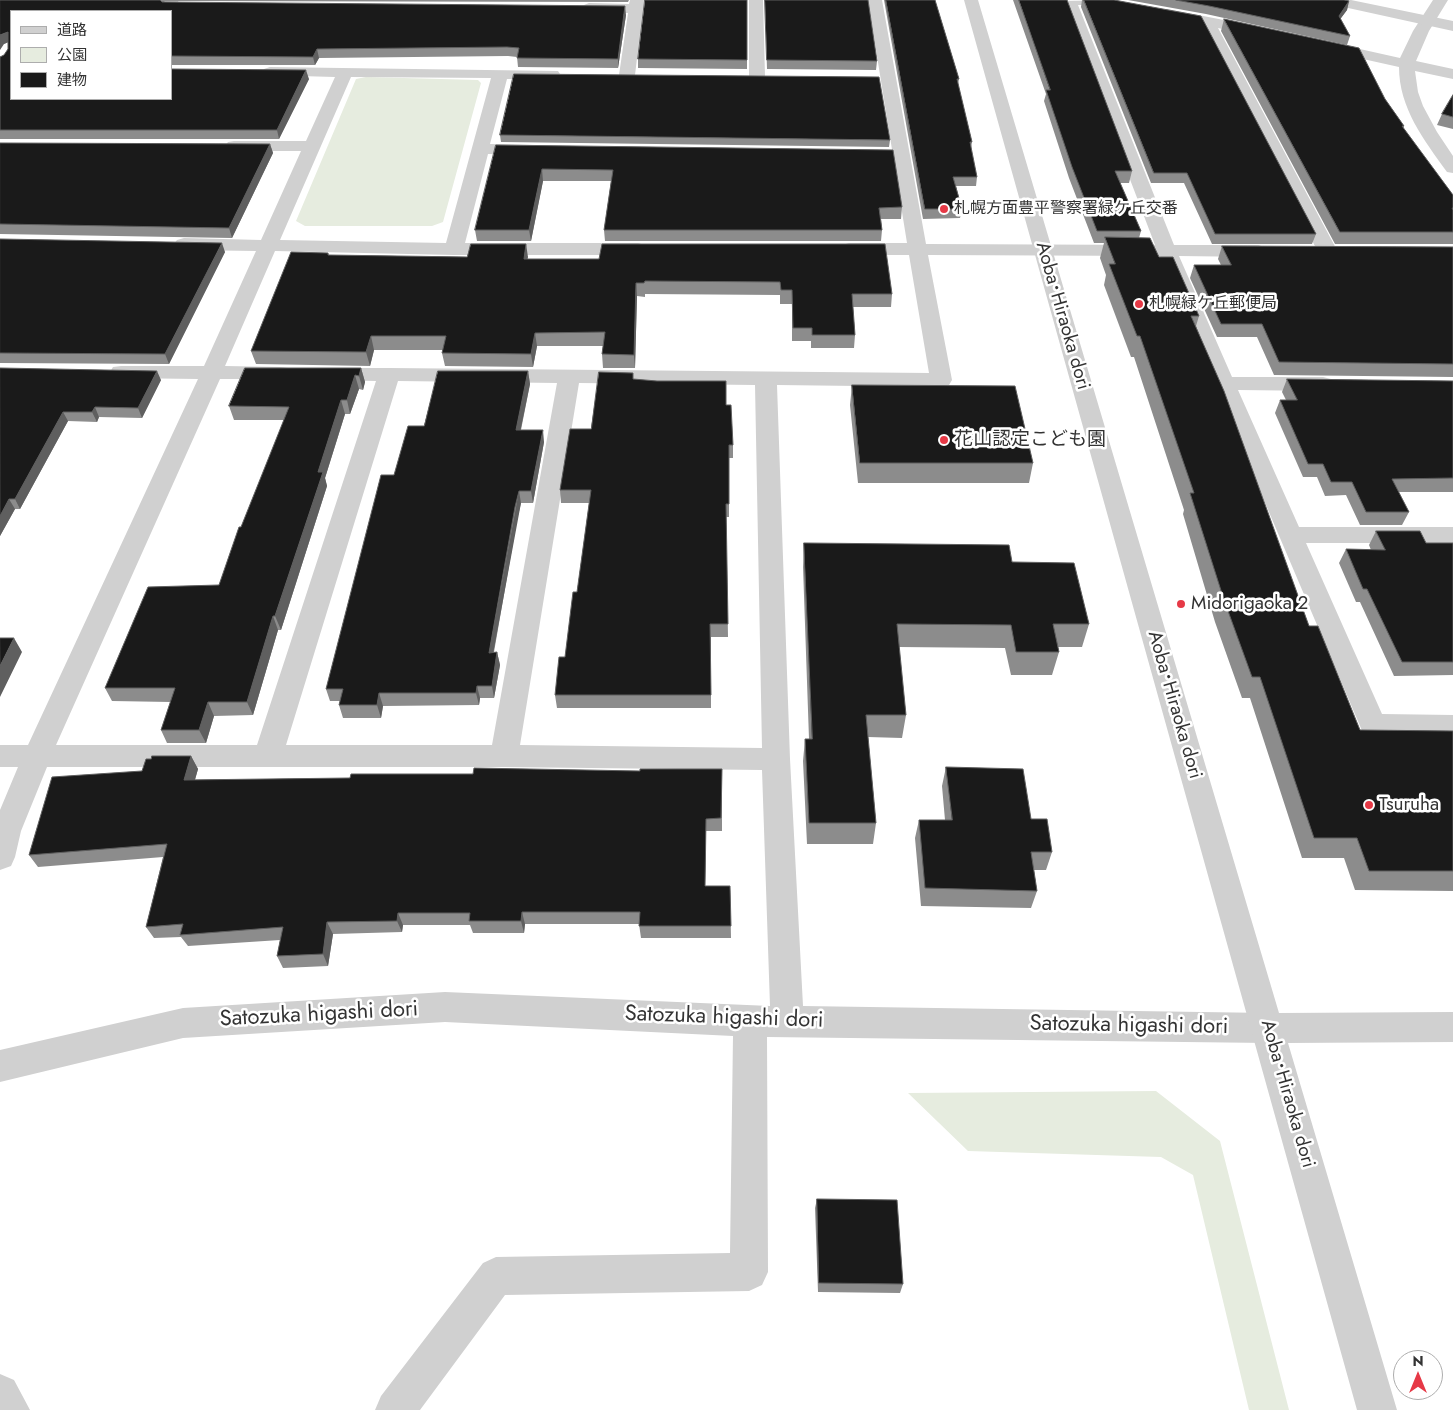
<!DOCTYPE html>
<meta charset="utf-8">
<style>
body{margin:0}
#map{position:relative;width:1453px;height:1410px;overflow:hidden;background:#fff;font-family:Jost,"Noto Sans JP",sans-serif}
canvas{display:block}
.legend{position:absolute;left:10px;top:10px;width:162px;height:90px;box-sizing:border-box;background:#fff;border:1px solid #adadad;margin:0;padding:6px 9px;list-style:none;font-size:15px;color:#333}
.legend li{display:flex;align-items:center;gap:10px;height:25px}
.legend b{width:25px;border:1px solid #adadad}
.north{position:absolute;left:1393px;top:1350px;width:50px;height:50px;box-sizing:border-box;background:#fff;border:1px solid #adadad;border-radius:50%;rotate:0deg;font-size:14px;font-weight:700;line-height:20px;text-align:center;color:#333}
.north::after{content:'';display:block;margin:auto;width:18px;height:22px;background:#e63946;clip-path:polygon(50% 0,100% 100%,50% 72%,0 100%)}
</style>
<div id="map">
<canvas width="1453" height="1410"></canvas>
<ul class="legend">
<li><b style="height:6px;background:#d0d0d0"></b>道路</li>
<li><b style="height:14px;background:#e6ecdf"></b>公園</li>
<li><b style="height:14px;background:#1a1a1a"></b>建物</li>
</ul>
<div class="north">N</div>
</div>
<script>
const c = document.querySelector('canvas').getContext('2d');
c.lineJoin = 'round';
function fill(path, color) { c.fillStyle = color; c.fill(path, 'evenodd'); }
function strokePath(path, color, width, dash) { c.strokeStyle = color; c.lineWidth = width; c.lineCap = dash ? 'butt' : 'round'; c.setLineDash(dash || []); c.stroke(path); }
function write(font, color, halo, rows, align = 'center') {
  c.font = font + ' Jost,"Noto Sans JP",sans-serif'; c.lineWidth = 5; c.setLineDash([]); c.textBaseline = 'middle'; c.strokeStyle = halo; c.fillStyle = color; for (const [text, x, y, turn = 0] of rows) {
    c.save(); c.translate(x, y); c.rotate((+turn || 0) * Math.PI / 180); c.textAlign = isNaN(turn) ? turn : align; if (halo) c.strokeText(text, 0, 0); c.fillText(text, 0, 0); c.restore();
  }
}
fill(new Path2D(`
 M366,77L478,80L481,83L443,222L432,226H305L296,221L356,79Z
 M1156,1091L1220,1141L1289,1410H1249L1193,1175L1161,1157L968,1151L908,1093Z`), '#e6ecdf');
fill(new Path2D(`
 M165,0H179L172,14L171,11H159Z
 M630,0H644L635,75L633,78H621L619,75L628,13H589L584,11L581,8L584,5L589,3L629,4Z
 M749,0H763L765,76L763,79H751L749,76Z
 M868,0H882L926,244L1155,245L1062,1L1117,0L1125,2L1127,5L1125,8L1120,9L1098,5H1078L1174,245H1258L1265,247L1268,251L1265,255L1258,257L1179,256L1232,377H1323L1331,379L1334,384L1331,389L1323,391L1238,390L1299,527H1453V543H1306L1382,714L1453,715V737L1373,736L1363,733L1160,256L928,255L952,380L949,385L941,387L777,385L790,759L803,1006L1268,1013L1280,1017L1285,1028L1280,1039L1268,1043L767,1037L768,1272L762,1285L749,1291L505,1295L420,1410H375L381,1396L483,1263L496,1257L730,1253L733,1036L445,1022L183,1038L0,1082V1050L183,1008L445,992L770,1006L762,770L504,767H47L21,831L15,857L11,866L0,870V810L18,767H0V745H28L198,379L121,378L113,377L110,372L113,367L121,366H204L256,251L184,250L177,248L174,244L177,240L184,238L261,240L301,151H234L228,150L225,146L228,142L234,141H306L335,77L264,75L262,72L264,69L270,67L558,71L560,74L558,77L552,79H507L490,144L532,145L538,146L541,150L538,154L532,155L488,154L465,243H638L645,245L648,249L645,253L638,255H454L275,251L225,366L280,367L288,368L291,373L288,378L280,379H220L56,745H257L376,381L326,380L318,379L315,374L318,369L326,368H389L929,373L909,255H849L842,253L839,249L842,245L849,243H907ZM351,77L491,78L446,243L280,240ZM398,381L557,383L492,745H286ZM579,383L755,385L762,748L520,745Z
 M1433,0H1448L1429,31L1416,61L1453,69V79L1415,71L1418,92L1423,106L1437,132L1453,156V173L1447,172C1424,140 1399,108 1399,67L1318,49L1316,46L1318,43L1324,41L1400,58L1413,31Z
 M1167,9L1260,27L1265,29L1268,32L1265,35L1260,37L1218,28L1338,252L1335,256L1328,258L1321,256L1318,252L1200,25L1162,17L1159,14L1162,11Z
 M0,1374L14,1380L30,1410H0Z`), '#d0d0d0');
fill(new Path2D(`
 M964,0H978L1279,1013L1453,1012V1042L1288,1043L1397,1410H1357Z
 M1323,0H1351L1453,21V31L1330,4L1325,3Z`), '#d0d0d0');
fill(new Path2D(`
 M13,0H629L628,2L165,1L164,2L626,15L618,68L518,67L517,57L508,56L319,58L315,65H171V11L11,99L309,79L279,139H0V57L4,55L8,49V42L4,44Z
 M747,0V69L638,68V59Z
 M765,0H868L877,61L876,70L767,69Z
 M884,0H935L959,79L958,84L972,142L971,149L977,177L976,186H956L962,209L960,218L923,219Z
 M1013,0H1067L1132,171L1129,183H1120L1141,231L1139,238L1159,257L1199,316L1196,326L1309,626L1360,730L1453,731V891L1355,890L1344,858H1302L1250,698H1242L1215,622L1183,514L1184,510L1134,357H1131L1104,285L1106,275L1100,258L1104,243H1094L1069,178L1044,101L1046,94Z
 M1082,0H1114L1316,234L1312,244H1212L1184,183H1151L1081,7Z
 M1128,0H1344L1349,1L1347,10L1340,19L1350,36L1347,45L1206,14Z
 M1224,19L1385,99L1404,126L1403,129L1453,195V244H1335L1221,31Z
 M1453,95V129L1437,125L1442,114Z
 M500,135L890,140L889,147L501,142Z
 M0,143L270,144L273,153L232,238L0,234Z
 M496,145L902,207L901,219H881L882,230L881,241H605L604,230L611,181H543L531,241H477L475,230Z
 M0,239L225,252L169,364L0,363Z
 M526,244L527,259H599L892,294L891,307H853L855,335L854,348H811V341H792V304H780V295L645,294V297L637,296L635,368H603L602,354L603,346H537L533,367L445,366L442,353L443,350H374L370,366L256,364L251,351L328,253L329,255L467,257Z
 M1222,246L1453,247V377L1274,375L1257,337H1217L1190,278L1194,265H1221L1218,259Z
 M0,368L161,380L142,418L99,417L97,422L68,421L20,509H15L0,536Z
 M361,368L365,382L363,390L359,389L350,414H345L325,478L327,486L281,630H278L253,715L214,716L206,743H167L161,730L171,702L112,701L105,688L219,585L284,420H234L229,406Z
 M528,371L530,384L521,430L544,442L533,503H521L517,520L494,652H497L500,665L494,698H480L479,705L383,706L381,718H343L339,705L340,701H330L326,689L394,475L424,426Z
 M634,379L726,405L733,445V458H729V517H726L728,637H711V708H557L555,695L565,657L577,592L589,503H561L560,490L591,429Z
 M1287,379L1453,381V492H1398L1409,512L1402,525H1360L1346,495L1325,496L1317,477H1303L1275,413L1280,400H1286L1282,392Z
 M852,385L1033,463L1029,483H858L850,405Z
 M1376,531L1426,543H1453V675L1394,676L1360,602H1356L1339,563L1346,549L1371,550L1369,545Z
 M804,543L1012,562L1089,624L1082,647H1058L1059,652L1052,675H1011L1005,648L899,647L906,715L902,738L868,737L876,823L873,844H807L803,761L805,739H809L803,567Z
 M191,756L198,769L195,780L350,778L722,769V831H706L705,886H730L731,938H641L639,924H525L524,933H473L470,925H403L402,932L333,934L328,966L283,968L277,956L280,940L188,946L181,937L154,938L146,927L163,857L38,867L29,855L142,771Z
 M946,767L1031,819L1052,852L1046,870H1034L1037,891L1031,908L921,906L915,838L919,820H945L942,786Z
 M817,1199L903,1284L900,1293L818,1292L815,1208Z`), '#8c8c8c');
fill(new Path2D(`
 M1349,1L1347,10L1336,25L1339,16Z
 M625,6L626,15L618,68V59Z
 M8,32L11,41L4,44L0,50V35Z
 M317,49L319,58L315,65L313,57Z
 M306,70L309,79L279,139L277,130Z
 M270,144L273,153L232,238L229,228Z
 M542,169L543,181L531,241L529,230Z
 M222,243L225,252L169,364L165,354Z
 M526,244L528,257L525,272L524,259Z
 M636,283L637,296L635,368L634,355Z
 M535,333L537,346L533,367L531,354Z
 M371,336L374,350L370,366L366,352Z
 M361,368L365,382L363,390L359,376Z
 M157,371L161,380L142,418L138,408Z
 M528,371L530,384L518,442L516,430Z
 M355,375L359,389L350,414L347,400Z
 M341,400L345,414L325,478L327,486L281,630L275,616L318,472Z
 M95,407L99,417L97,422L92,412Z
 M63,412L68,421L20,509L15,499Z
 M543,430L544,442L533,503L531,491Z
 M519,491L521,503L491,665L489,653Z
 M9,499L15,509L0,536V516Z
 M273,616L278,630L253,715L247,702Z
 M14,638L22,652L0,697V666Z
 M497,652L500,665L494,698L492,686Z
 M477,686L480,698L479,705L476,693Z
 M379,693L383,706L381,718L377,705Z
 M208,702L214,716L206,743L199,730Z
 M191,756L198,769L191,793L184,780Z
 M522,912L525,924L524,933L521,921Z
 M398,913L403,925L402,932L397,921Z
 M327,922L333,934L328,966L323,954Z`), '#5f5f5f');
const building = new Path2D(`
 M0,0H160L162,2L625,6L618,59L517,58L519,48L507,47L317,49L313,57L171,56V11H11V99H171V69L306,70L277,130H0V57L4,55L8,49V32L0,35Z
 M645,0H747V60L638,59Z
 M765,0H868L877,61L767,60Z
 M886,0H935L959,79H957L972,142H970L977,177H953L962,209H925Z
 M1019,0H1067L1132,171H1115L1141,231H1097L1072,167L1046,90H1050Z
 M1084,0H1114L1201,16L1316,234H1215L1187,173H1154Z
 M1176,0H1344L1349,1L1339,16L1350,36L1209,6Z
 M1224,19L1359,48L1385,99L1404,126H1402L1453,195V208H1452L1453,210V232H1340Z
 M514,74L879,77L890,140L500,135Z
 M1453,95V117L1442,114Z
 M0,143L270,144L229,228L0,224Z
 M496,145L893,150L902,207L879,208L882,230H604L613,170L542,169L529,230H475Z
 M1105,237L1150,238L1159,257H1173L1199,316H1191L1224,391L1309,626H1318L1360,730L1453,731V871H1369L1357,838H1314L1260,677H1252L1224,600L1190,493H1194L1140,336H1137L1109,264H1115Z
 M0,239L222,243L165,354L0,353Z
 M471,244H526L524,259H599L602,244H885L892,294H852L855,335H812V328H793L792,290H781L780,282L645,281L644,283H636L634,355L602,354L605,332L535,333L531,354L442,353L446,336H371L366,352L251,351L291,252L328,253V255L467,257Z
 M1222,246L1453,247V364L1279,362L1262,324H1221L1194,265H1231Z
 M0,368L157,371L138,408L95,407L92,412H63L15,499H9L0,516Z
 M245,368H361L359,376L355,375L347,400H341L318,472H323L275,616H273L247,702H208L199,730H161L175,688H105L148,587L219,585L239,527H241L289,407L229,406Z
 M438,371H528L516,430H543L531,491H519L515,507L489,653L497,652L492,686H477L476,693H379L377,705H339L343,689H326L381,475H394L408,426H424Z
 M599,372L633,373V379L657,381H726V405H731L733,445H729V504H726L728,624H710L711,695H555L559,657H565L573,592H577L591,490H560L570,429H591Z
 M1287,379L1453,381V478L1392,479L1409,512H1366L1352,482H1331L1323,464H1308L1280,400H1297Z
 M852,385L1015,386L1033,463H860Z
 M1376,531H1420L1426,543H1453V662H1402L1367,589H1363L1346,549L1385,550Z
 M804,543L1009,545L1012,562L1074,563L1089,624H1053L1059,652H1016L1011,625L897,624L906,715H866L876,823H809L805,739H812Z
 M0,638H14L0,666Z
 M152,756H191L184,780L350,778L351,774H473L474,768L640,771V769H722L721,818L706,819L705,886H730L731,926H639L640,912H522L521,921H469L470,913H398L397,921L327,922L323,954L277,956L283,927L180,935L183,924L146,927L167,844L29,855L52,777L142,771L146,759H151Z
 M946,767L1023,769L1031,819H1047L1052,852H1031L1037,891L925,888L919,820H952Z
 M817,1199L897,1200L903,1284L819,1283Z`);
fill(building, '#1a1a1a');
strokePath(building, '#5f5f5f', 1);
for (const [x, y, r, color] of [
 [944,209,5,"#e63946"],
 [1139,304,5,"#e63946"],
 [944,440,5,"#e63946"],
 [1181,604,5,"#e63946"],
 [1369,805,5,"#e63946"]
]) { const dot = new Path2D(); dot.arc(x, y, r, 0, 2 * Math.PI); c.fillStyle = color; c.fill(dot); strokePath(dot, '#fff', 2); }
write('16px', '#333', '#fff', [
 ["札幌方面豊平警察署緑ケ丘交番",954,209],
 ["札幌緑ケ丘郵便局",1149,304]
], 'left');
write('19px', '#333', '#fff', [
 ["Aoba･Hiraoka dori",1062,316,74],
 ["Aoba･Hiraoka dori",1174,705,74],
 ["Aoba･Hiraoka dori",1287,1094,74]
]);
write('19px', '#333', '#fff', [
 ["花山認定こども園",954,440],
 ["Midorigaoka 2",1191,604],
 ["Tsuruha",1379,805]
], 'left');
write('22px', '#333', '#fff', [
 ["Satozuka higashi dori",319,1015,-3],
 ["Satozuka higashi dori",724,1018,2],
 ["Satozuka higashi dori",1129,1026,1]
]);
</script>
